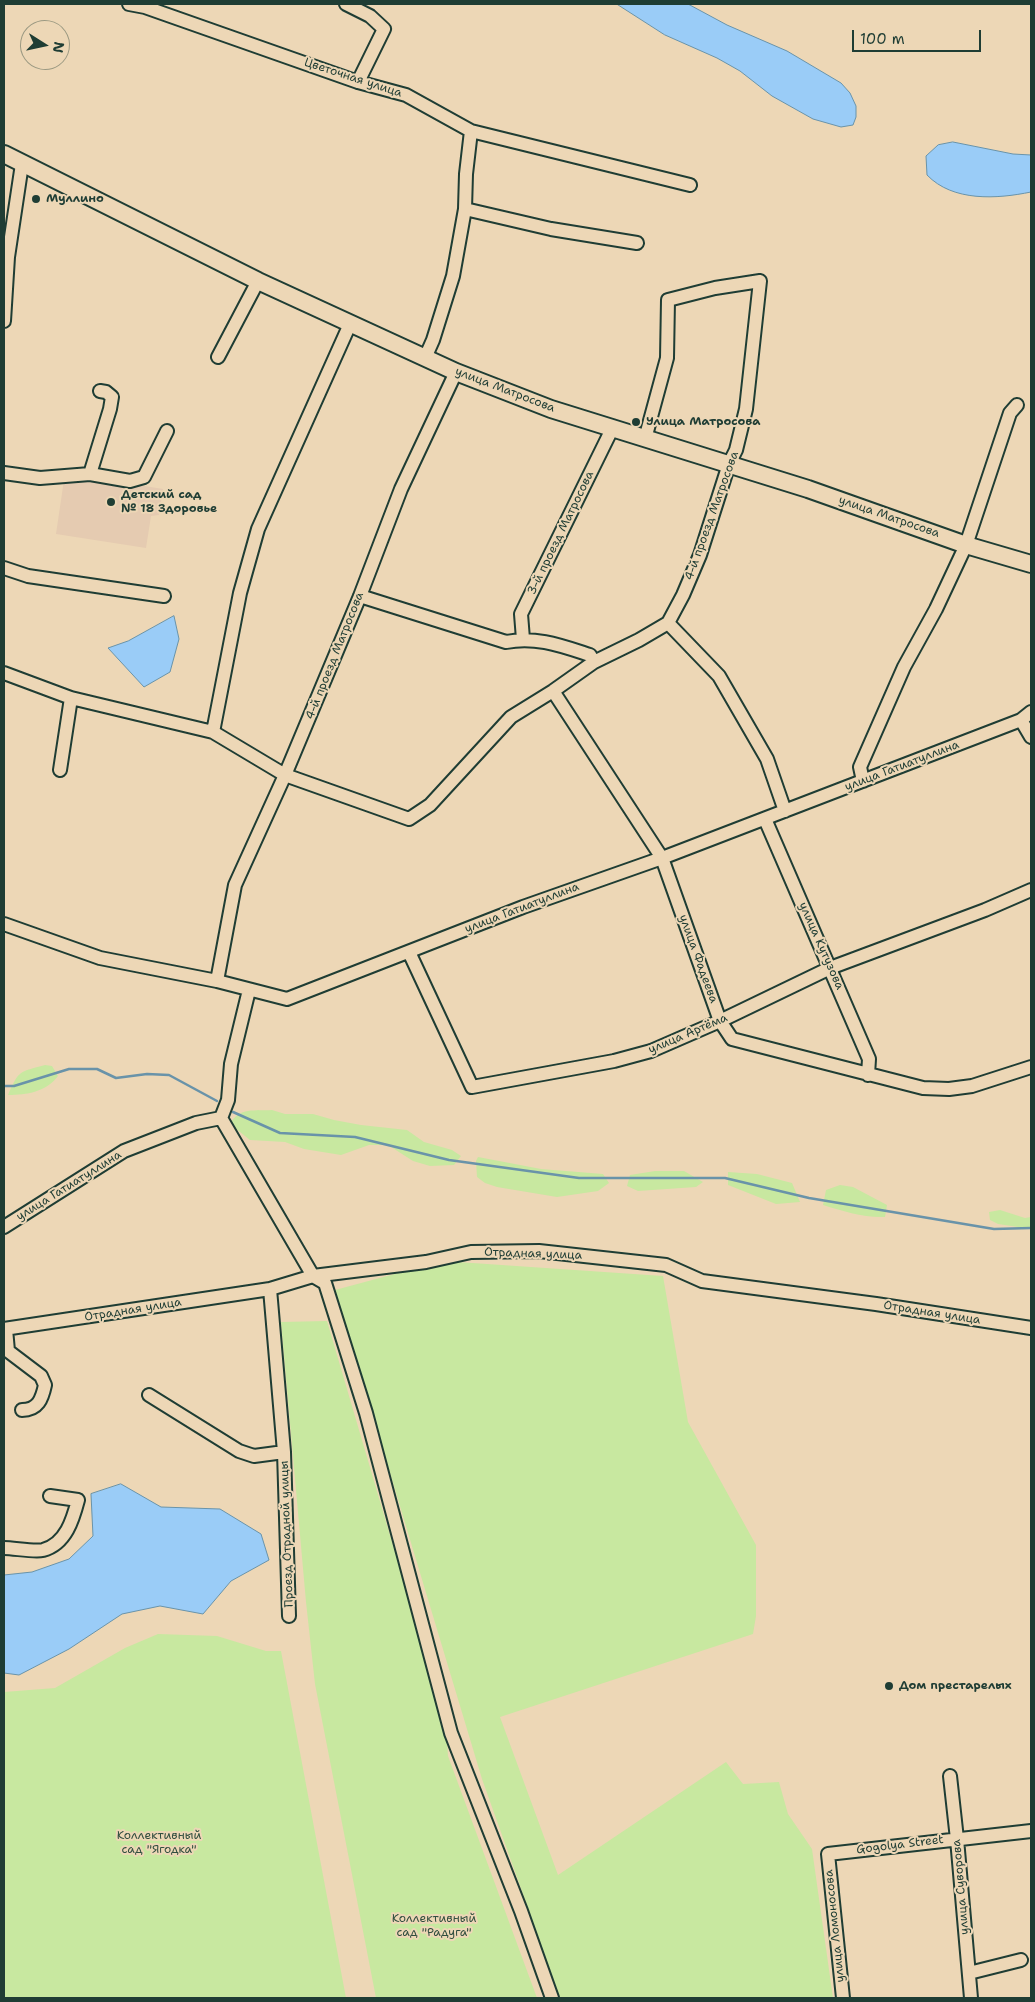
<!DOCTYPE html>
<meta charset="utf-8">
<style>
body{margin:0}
#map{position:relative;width:1035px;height:2002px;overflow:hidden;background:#edd7b6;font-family:"Shantell Sans",sans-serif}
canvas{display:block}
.frame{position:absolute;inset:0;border:5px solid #1f3d34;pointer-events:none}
.north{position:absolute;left:20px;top:20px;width:50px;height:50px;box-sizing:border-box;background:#edd7b6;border:1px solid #9b9982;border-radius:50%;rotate:100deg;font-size:14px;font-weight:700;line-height:20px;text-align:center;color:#1f3d34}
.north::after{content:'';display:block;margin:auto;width:18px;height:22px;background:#1f3d34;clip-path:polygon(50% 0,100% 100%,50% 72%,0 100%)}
.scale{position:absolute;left:852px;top:30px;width:129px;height:22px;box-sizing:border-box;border:2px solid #1f3d34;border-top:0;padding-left:6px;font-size:15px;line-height:18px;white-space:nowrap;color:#1f3d34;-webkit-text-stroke:4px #edd7b6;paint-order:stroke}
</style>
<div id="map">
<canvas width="1035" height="2002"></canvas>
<div class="frame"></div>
<div class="north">N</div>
<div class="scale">100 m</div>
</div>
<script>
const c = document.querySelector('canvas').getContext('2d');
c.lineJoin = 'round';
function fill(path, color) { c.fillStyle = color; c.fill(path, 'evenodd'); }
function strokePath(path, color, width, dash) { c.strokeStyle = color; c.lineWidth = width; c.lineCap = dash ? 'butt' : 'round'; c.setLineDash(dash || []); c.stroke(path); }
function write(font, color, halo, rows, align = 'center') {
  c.font = font + ' "Shantell Sans",sans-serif'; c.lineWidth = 4; c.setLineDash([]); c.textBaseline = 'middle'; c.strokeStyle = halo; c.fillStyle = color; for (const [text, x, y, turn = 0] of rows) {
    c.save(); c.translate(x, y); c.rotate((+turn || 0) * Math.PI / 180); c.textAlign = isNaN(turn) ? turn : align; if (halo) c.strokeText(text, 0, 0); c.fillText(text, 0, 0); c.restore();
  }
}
fill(new Path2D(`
 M65,473L163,489L159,515L151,516L146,548L56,534Z`), '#e5cbb1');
fill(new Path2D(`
 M45,1065L52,1066L58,1076C46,1092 27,1095 8,1095C19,1070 19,1072 45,1065Z
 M272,1110L285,1114H313L334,1120L361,1125L407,1130L424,1142L452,1150L461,1156L454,1165L430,1166L413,1161L388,1145H369L341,1155L304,1149L285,1142L250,1140L230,1124C239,1107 255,1111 272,1110Z
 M478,1157L541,1169L603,1174L609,1183L598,1191L557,1197L497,1187L485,1183L477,1177L476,1161Z
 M655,1171H684L703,1182L696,1187L638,1191L627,1186L630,1175Z
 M728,1172L757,1174L792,1183L800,1202L776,1204L728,1185Z
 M840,1185L853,1187L887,1205L885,1217C864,1218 843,1211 823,1205L826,1190Z
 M1000,1210L1025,1218L1031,1217V1229L998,1224L990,1220L989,1212Z
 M443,1261L663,1276L688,1422L756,1545V1616L753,1634L500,1717L558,1875L726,1762L743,1784L779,1782L788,1814L812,1849L833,1998H560L482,1779L335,1290Z
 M327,1321L446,1726L448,1756L537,1998H376L315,1684L306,1602L281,1322Z
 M158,1634L217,1636L266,1651H281L346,1998H4V1692L55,1688L125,1648Z`), '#c8e8a0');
const water = new Path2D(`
 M617,4H688L727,25L787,51L841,83L850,93L856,106V117L853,125L841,127L813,119L772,96L740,71L717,58L665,35Z
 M953,142L1013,154L1031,155V192C997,199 953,202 927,175L926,156L938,145Z
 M174,616L179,639L170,672L144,687L108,648L128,641Z
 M121,1484L161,1507L220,1509L261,1534L269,1560L231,1581L203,1614L160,1606L122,1614L69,1649L19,1675L4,1673V1575L32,1572L69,1559L93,1536L91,1494Z`);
fill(water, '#9accf7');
strokePath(water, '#6993a9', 1);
strokePath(new Path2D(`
 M4,1086H14L69,1069H97L116,1078L147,1074L169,1075L217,1101
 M233,1112L280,1133L355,1137L449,1160L579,1178H725L809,1198L994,1229L1031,1228`), '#6993a9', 2.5);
const minor = new Path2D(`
 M129,4L145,7L358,82L406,95L471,131L690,185
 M346,4L370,16L384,29L358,82
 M465,209L551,229L637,243
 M4,321L8,257L22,164
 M218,357L258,281
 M425,358L433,340L453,276L465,209L466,174L471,131
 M4,473L40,478L90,474L130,481L144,477L167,431
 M90,474L110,409L112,397L106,392L100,391
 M4,568L28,576L164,596
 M360,596L506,642C536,636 562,646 590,655L594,662
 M668,623L719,676L767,759L785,811
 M523,639L521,614L612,429
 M4,673L71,698L213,732L285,775L409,819L430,805L511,717L553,691L594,662L639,640L668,623L683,595L700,555L729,464L736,450L746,409L760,281L715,288L668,300L667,358L645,439
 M553,691L662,858L720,1021L732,1039L923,1088L949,1089L972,1086L1031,1067
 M1021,720L1031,737
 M213,732L240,593L258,529L350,324
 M60,770L71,698
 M863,781L860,767L904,667L936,609L966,545L1010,413L1017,405
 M765,819L869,1059L868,1075
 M4,924L100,958L217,981L287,999L523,907L662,858L1021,720L1031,712
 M409,952L472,1087L614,1061L651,1051L720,1021L830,968L985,910L1031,890
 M217,981L235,885L285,775L360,596L401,489L456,372
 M249,990L231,1064L228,1100L221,1118L313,1276L325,1283L366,1413L451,1733L521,1911L552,1998
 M4,1227L124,1151L196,1123L221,1118
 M270,1289L284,1452L289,1616
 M4,1329L270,1289L313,1276L426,1262L471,1252L539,1251L666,1265L702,1281L876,1304L1031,1328
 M6,1329L8,1351L41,1376L45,1385C42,1399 38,1410 22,1410
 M149,1395L239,1451L254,1456L284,1452
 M4,1548C14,1548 34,1552 43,1550C66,1544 73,1519 78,1500L50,1496
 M950,1776L957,1839L971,1998
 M969,1973L1021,1960
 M843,1998L828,1854L1031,1831`);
const major = new Path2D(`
 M4,154L258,281L456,372L551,409L808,489L966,545L1031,564`);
strokePath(minor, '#1f3d34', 16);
strokePath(major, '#1f3d34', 20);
strokePath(minor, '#edd7b6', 12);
strokePath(major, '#edd7b6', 16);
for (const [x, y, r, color] of [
 [36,199,5,"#1f3d34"],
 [636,422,5,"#1f3d34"],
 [111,502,5,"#1f3d34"],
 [889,1686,5,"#1f3d34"]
]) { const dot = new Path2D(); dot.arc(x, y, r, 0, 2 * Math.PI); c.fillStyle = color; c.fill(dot); strokePath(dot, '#edd7b6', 2); }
write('12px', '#1f3d34', '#edd7b6', [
 ["Цветочная улица",353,78,18],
 ["улица Матросова",505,390,21],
 ["4-й проезд Матросова",712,516,-70],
 ["улица Матросова",889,517,19],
 ["3-й проезд Матросова",561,533,-64],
 ["4-й проезд Матросова",335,656,-68],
 ["улица Гатиатуллина",902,766,-21],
 ["улица Гатиатуллина",522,908,-21],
 ["улица Кутузова",821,946,66],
 ["улица Фадеева",698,959,70],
 ["улица Артёма",688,1034,-23],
 ["улица Гатиатуллина",69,1186,-32],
 ["Отрадная улица",533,1254,2],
 ["Отрадная улица",133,1310,-9],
 ["Отрадная улица",932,1313,9],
 ["Проезд Отрадной улицы",287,1534,-92],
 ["Gogolya Street",900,1845,-7],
 ["улица Суворова",961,1887,-95],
 ["улица Ломоносова",835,1926,-96]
]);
write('bold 12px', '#1f3d34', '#edd7b6', [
 ["Муллино",46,199],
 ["Улица Матросова",646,422],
 ["Детский сад",121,495],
 ["№ 18 Здоровье",121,509],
 ["Дом престарелых",899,1686]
], 'left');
write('12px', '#304e3f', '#edd7b6', [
 ["Коллективный",159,1836],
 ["сад \"Ягодка\"",159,1850],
 ["Коллективный",434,1919],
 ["сад \"Радуга\"",434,1933]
]);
</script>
